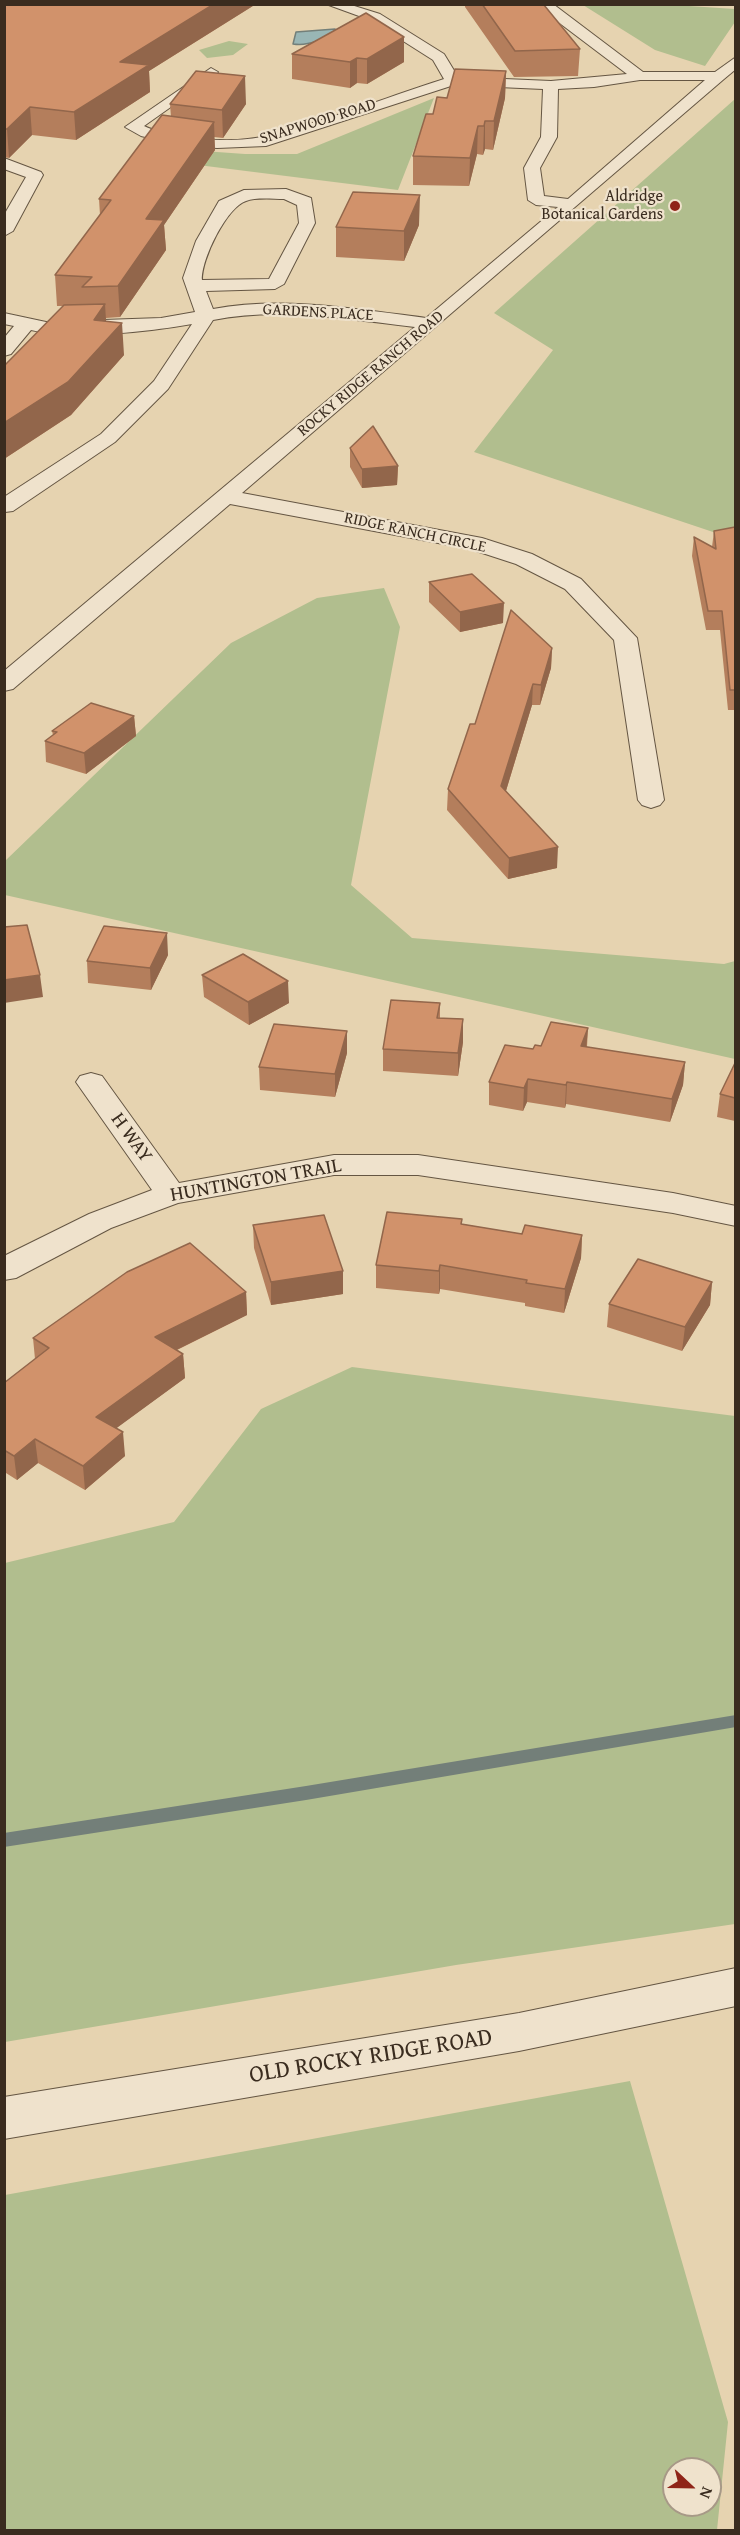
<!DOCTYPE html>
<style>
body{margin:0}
#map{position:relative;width:740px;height:2535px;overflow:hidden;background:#e6d3b0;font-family:"Gentium Book Plus",serif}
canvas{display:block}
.frame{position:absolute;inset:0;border:6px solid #3a2c1f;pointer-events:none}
.north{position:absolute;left:662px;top:2457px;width:60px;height:60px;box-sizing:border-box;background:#efe2cc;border:2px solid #a79987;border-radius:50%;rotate:112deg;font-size:16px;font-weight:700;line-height:24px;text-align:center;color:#3a2c1f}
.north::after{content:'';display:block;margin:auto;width:21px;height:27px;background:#8f2418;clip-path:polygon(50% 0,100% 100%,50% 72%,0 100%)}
</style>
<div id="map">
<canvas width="740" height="2535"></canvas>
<div class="frame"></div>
<div class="north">N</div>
</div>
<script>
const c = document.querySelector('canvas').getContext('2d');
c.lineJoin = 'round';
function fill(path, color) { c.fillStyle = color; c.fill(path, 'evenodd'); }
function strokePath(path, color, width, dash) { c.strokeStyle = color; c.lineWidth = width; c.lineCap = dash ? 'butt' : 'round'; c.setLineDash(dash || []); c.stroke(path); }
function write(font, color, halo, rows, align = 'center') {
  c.font = font + ' "Gentium Book Plus",serif'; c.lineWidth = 4.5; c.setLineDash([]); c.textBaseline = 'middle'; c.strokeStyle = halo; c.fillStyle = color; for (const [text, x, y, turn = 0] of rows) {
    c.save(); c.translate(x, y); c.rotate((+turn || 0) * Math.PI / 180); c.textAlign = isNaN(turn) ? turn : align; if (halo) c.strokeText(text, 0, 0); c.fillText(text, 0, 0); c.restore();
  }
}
fill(new Path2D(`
 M658,4L735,9V22L705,66L655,50L583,5Z
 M229,41L248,44L233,55L207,58L199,50Z
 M434,98L398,190L174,162L189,150L245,154H297Z
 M735,99V544L716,533L474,452L553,350L494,313Z
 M384,588L400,627L351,885L412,938L724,964L735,961V1059L5,895V861L231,643L317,598Z
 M352,1367L735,1416V1924L456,1965L5,2042V1563L174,1522L261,1409Z
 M630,2081L728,2422L717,2530H5V2195ZM674,2469H710V2505H674Z`), '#b1be8e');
const water = new Path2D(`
 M335,29L341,34C323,36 311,47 293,44L296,32Z`);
fill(water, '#99b6b5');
strokePath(water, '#737f79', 1.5);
fill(new Path2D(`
 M736,1715V1727L306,1800L4,1847V1833L306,1786Z`), '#737f79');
const minor = new Path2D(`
 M326,4H348L380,14L444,54L458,77L551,81L627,74L541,9L540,4H553L643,72H715L736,57V69L724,79L242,493L482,538L532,554L581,579L637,638L664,800L660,805L651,808L642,805L638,800L614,640L565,589L516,564L470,549L230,504L13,689L4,691V671L415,327C349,319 278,307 213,320L168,389L115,442L13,511L5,512L4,497L101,434L154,381L192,324C147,332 74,340 31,330L11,354L4,356V338L14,326L4,324V313L46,322L161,318L195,312L183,278L196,241L219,201L244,190L286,189L311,198L315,223L284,284L275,289L206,291L213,309C282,296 357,309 426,318L558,207L536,205L528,200L524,168L541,137L543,89L454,85L266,146L217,148L179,145L141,136L125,127L211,68L218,72L216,75L144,126C174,140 234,144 266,136C326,121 385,98 444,79L433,60L370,20ZM640,80H705L568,199L544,196L540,168L557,137L558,89L594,87ZM284,199L297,205L299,223L269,279L202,280C201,260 226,208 246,201C256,197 272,199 284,199Z
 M4,158L41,172L43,175L13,231L4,236V215L26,177L4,169Z
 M91,1073L102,1076L179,1183L334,1155H418L673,1193L736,1206V1226L673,1213L418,1175H334L178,1203L111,1228L16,1278L4,1280V1256L89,1214L152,1190L76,1082L80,1076Z
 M736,1968V2006L519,2051L4,2139V2097L519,2013Z`);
strokePath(minor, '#655643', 2);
fill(minor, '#efe2cc');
fill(new Path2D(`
 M4,4H256L149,71L150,92L76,140L32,135L9,158L4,157Z
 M465,4H528L580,49L578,76L514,77L465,7Z
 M366,13L404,62L367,84L357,83L350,88L292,79V54Z
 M506,71L505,98L493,150L485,149L483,155L477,154L469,186L413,185V156L433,114L447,98Z
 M170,104H246L223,138L214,137L215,150L164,225L166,250L120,317L106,318V321L124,355L71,415L4,459V366L63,306H57L55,275L100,215L99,199L171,117Z
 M419,225L404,261L336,257V227Z
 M350,448L398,466L397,485L362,488L350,467Z
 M735,527V710H728L720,630H706L692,556L694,537L712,547L714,531Z
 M429,582L503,623L460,632L429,602Z
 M552,648L551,668L540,705H532L506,791L557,868L508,879L447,810L448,789L475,724Z
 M134,716L136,736L86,774L46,762L45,741L53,735L52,731Z
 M168,955L151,990L88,983L87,961Z
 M202,975L289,1003L249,1025L204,997Z
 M440,1003V1018L463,1019V1042L458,1076L383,1071V1049Z
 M588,1028L587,1047L685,1062L683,1085L670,1122L566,1104L565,1108L527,1102L523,1111L489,1105V1082L533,1049Z
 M347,1053L335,1097L260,1090L259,1067Z
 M735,1063V1121L717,1117L720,1094Z
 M462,1219V1224L522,1234L582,1235L581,1258L564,1313L525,1306V1303L440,1289L439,1294L376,1288V1265Z
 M253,1225L343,1271V1294L271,1305L254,1248Z
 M712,1282L710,1305L682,1351L607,1327L609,1304Z
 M246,1292L247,1315L177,1350L183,1354L185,1378L116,1428L125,1456L85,1490L38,1463L17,1480L6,1473L4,1474V1383L35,1359L33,1338Z`), '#b47e5c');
fill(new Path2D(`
 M214,4H256L149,71L150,92L76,140L74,112L120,62Z
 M404,37V62L367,84V59Z
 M357,58V83L350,88V62Z
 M506,71L505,98L493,150L494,121Z
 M245,76L246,104L223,138L222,110Z
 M30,107L32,135L9,158L7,129Z
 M485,121V149L483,155L484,126Z
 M214,122L215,150L164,225L166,250L120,317L118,286L146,219Z
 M478,126L477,154L469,186L470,158Z
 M420,195L419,225L404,261V231Z
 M105,304L107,336L122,323L124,355L71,415L4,459V423L94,320Z
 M398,466L397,485L362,488V469Z
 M504,603L503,623L460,632V612Z
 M552,648L551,668L540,705L541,685Z
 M533,684L532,705L501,807V786Z
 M134,716L136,736L86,774L84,753Z
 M558,847L557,868L508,879L509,858Z
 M167,933L168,955L151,990L150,968Z
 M40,975L43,997L4,1003V980Z
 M288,981L289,1003L249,1025L248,1002Z
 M463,1019V1042L458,1076V1053Z
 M588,1028L586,1050L581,1046Z
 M347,1031V1053L335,1097V1074Z
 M685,1062L683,1085L670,1122L672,1099Z
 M528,1079L527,1102L523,1111L524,1088Z
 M567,1082L566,1104L565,1108L566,1085Z
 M582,1235L581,1258L564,1313L565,1289Z
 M440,1265V1289L439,1294V1271Z
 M343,1271V1294L271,1305V1282Z
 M712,1282L710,1305L682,1351L685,1327Z
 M246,1292L247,1315L156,1360L155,1337Z
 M183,1354L185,1378L99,1441L96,1417Z
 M123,1432L125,1456L85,1490L83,1466Z
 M35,1439L38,1463L17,1480L14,1456Z`), '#92664b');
const building = new Path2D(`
 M4,4H214L120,62L149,65L74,112L30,107L7,129H4Z
 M482,4H528V5H544L580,49L515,51Z
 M366,13L404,37L367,59L357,58L350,62L292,54Z
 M455,69L506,71L494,121H485L484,126H478L470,158L413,156L426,114H433L437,97L447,98Z
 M196,71L245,76L222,110L170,104Z
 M162,115L214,122L146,219L164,220L118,286L82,287L92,277L55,275L111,200L99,199Z
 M353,192L420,195L404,231L336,227Z
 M105,304L94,320L122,323L68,382L4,423V366L64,305Z
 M373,426L398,466L362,469L350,448Z
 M735,527V690H730L722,611H708L694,537L716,549L714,531Z
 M472,574L504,603L460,612L429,582Z
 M511,610L552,648L541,685L533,684L501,786L558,847L509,858L448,789L470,724H475Z
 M91,703L134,716L84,753L45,741L57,732L52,731Z
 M27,925L40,975L4,980V927Z
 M104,926L167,933L150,968L87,961Z
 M243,954L288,981L248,1002L202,975Z
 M391,1000L440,1003L437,1018L463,1019L458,1053L383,1049Z
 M551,1022L588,1028L581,1046L685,1062L672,1099L567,1082L566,1085L528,1079L524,1088L489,1082L505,1045L533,1049L535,1045L541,1046Z
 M274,1024L347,1031L335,1074L259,1067Z
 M735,1063V1098L720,1094Z
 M387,1212L462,1219L461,1224L522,1234L525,1225L582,1235L565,1289L526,1283L527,1280L440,1265L439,1271L376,1265Z
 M324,1215L343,1271L271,1282L253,1225Z
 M190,1243L246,1292L155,1337L183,1354L96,1417L123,1432L83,1466L35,1439L14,1456L4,1450V1383L49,1348L33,1338L127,1272Z
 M638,1259L712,1282L685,1327L609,1304Z`);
fill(building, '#d1926b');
strokePath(building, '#92664b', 1.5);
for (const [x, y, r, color] of [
 [675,206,6,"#8f2418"]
]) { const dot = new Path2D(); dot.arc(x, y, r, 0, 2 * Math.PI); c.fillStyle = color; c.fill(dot); strokePath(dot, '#efe2cc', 2); }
write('16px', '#3a2c1f', '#efe2cc', [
 ["SNAPWOOD ROAD",318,122,-17],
 ["GARDENS PLACE",318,313,3],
 ["ROCKY RIDGE RANCH ROAD",371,374,-40],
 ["RIDGE RANCH CIRCLE",415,533,12]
]);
write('16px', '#3a2c1f', '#efe2cc', [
 ["Aldridge",663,197],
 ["Botanical Gardens",663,215]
], 'right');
write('20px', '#3a2c1f', '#efe2cc', [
 ["H WAY",131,1138,54],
 ["HUNTINGTON TRAIL",256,1181,-10]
]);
write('24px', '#3a2c1f', '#efe2cc', [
 ["OLD ROCKY RIDGE ROAD",371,2057,-9]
]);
</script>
